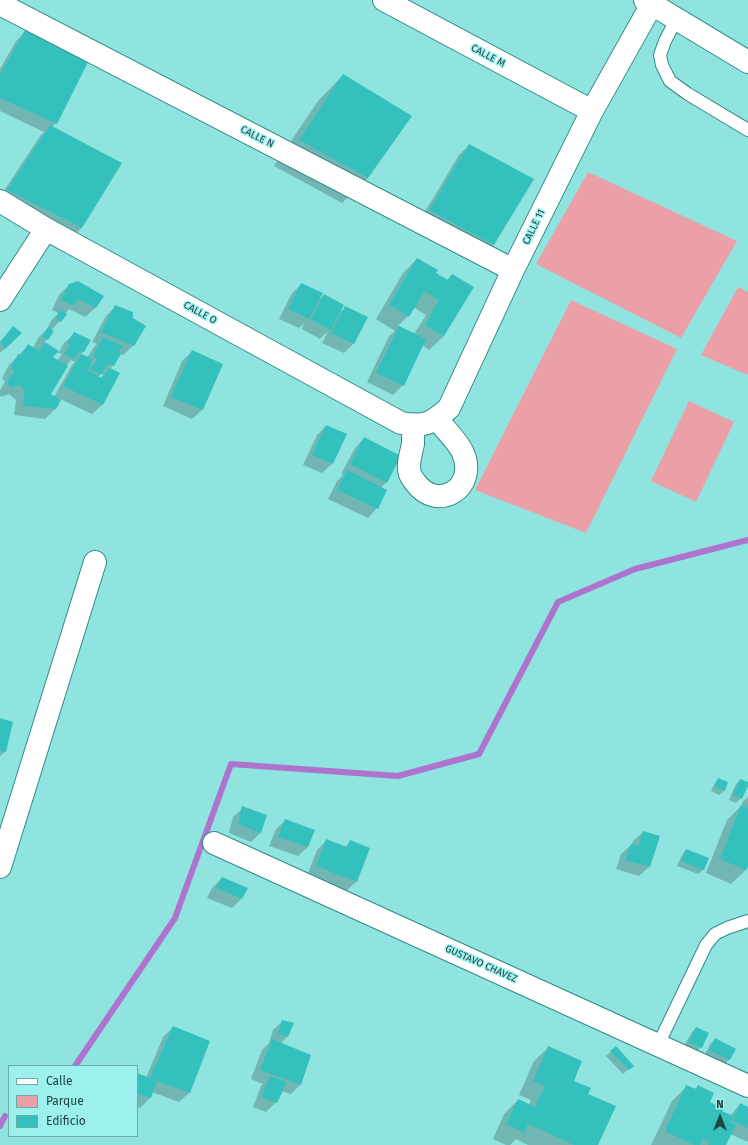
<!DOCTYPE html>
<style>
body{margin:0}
#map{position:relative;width:748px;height:1145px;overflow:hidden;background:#8fe4e0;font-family:"Fira Sans",sans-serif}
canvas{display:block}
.legend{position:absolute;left:8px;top:1065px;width:130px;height:72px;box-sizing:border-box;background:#9cf1ee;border:1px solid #6aaca9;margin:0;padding:5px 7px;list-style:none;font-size:12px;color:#204442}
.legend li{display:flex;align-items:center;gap:8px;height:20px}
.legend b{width:20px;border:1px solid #6aaca9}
.north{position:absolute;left:700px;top:1097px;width:40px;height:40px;-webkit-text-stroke:3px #9cf1ee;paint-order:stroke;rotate:0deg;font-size:11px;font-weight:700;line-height:16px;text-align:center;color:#204442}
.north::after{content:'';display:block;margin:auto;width:14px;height:18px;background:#204442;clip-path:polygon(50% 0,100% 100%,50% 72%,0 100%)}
</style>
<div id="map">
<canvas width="748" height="1145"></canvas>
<ul class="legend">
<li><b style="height:5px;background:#fff"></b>Calle</li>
<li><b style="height:11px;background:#eba0a8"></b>Parque</li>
<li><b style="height:11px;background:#34c0bc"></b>Edificio</li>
</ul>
<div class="north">N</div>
</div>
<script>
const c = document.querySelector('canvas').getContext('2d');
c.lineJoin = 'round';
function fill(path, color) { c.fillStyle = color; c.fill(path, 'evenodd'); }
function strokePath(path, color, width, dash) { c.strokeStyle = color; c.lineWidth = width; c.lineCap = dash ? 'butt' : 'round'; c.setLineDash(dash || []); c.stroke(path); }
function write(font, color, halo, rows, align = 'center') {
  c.font = font + ' "Fira Sans",sans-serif'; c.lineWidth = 3; c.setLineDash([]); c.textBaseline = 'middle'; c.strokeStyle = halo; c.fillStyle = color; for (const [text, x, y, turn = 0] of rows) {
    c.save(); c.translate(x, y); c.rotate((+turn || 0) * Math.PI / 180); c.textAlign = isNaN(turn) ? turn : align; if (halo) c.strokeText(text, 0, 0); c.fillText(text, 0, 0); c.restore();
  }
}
fill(new Path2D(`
 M588,172L737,241L681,338L536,264Z
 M738,287L748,292V375L701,355Z
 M571,300L677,349L586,533L475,490Z
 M689,401L734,422L696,502L651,481Z`), '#eba0a8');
fill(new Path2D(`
 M25,32L56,123L52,127L82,228L72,237L0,197L40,136L44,132L0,111V69L16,41Z
 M343,75L368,178L342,203L274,166L318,101Z
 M469,145L494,244L484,254L420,220L459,155Z
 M417,259L435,273L447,280L452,275L444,336L429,350L422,345L403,385L393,395L367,382L389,336L395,331L376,319L403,273ZM413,307L426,315L414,334L398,326L408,316Z
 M302,284L317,302L324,295L339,313L346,307L366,318L353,344L344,353L322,343L328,331L320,339L302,329L304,323L299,328L279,319L292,293Z
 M69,285L103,297L95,308L85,317L69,309L65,314L60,321L51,330L52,331L44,343L59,352L64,343L74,334L83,352L80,355L87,358L94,347L97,344L92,342L106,316L116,306L144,326L133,346L123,355L120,354L113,365L110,369L119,373L102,405L92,414L60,399L55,409L45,419L14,415L16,400L9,394L1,397L0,395V390L5,382L2,378L9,365L29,345L33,348L38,338L47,329L51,321L58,313L52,310L59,295ZM56,352L62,354L57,361L52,357ZM71,360L75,362L72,365L54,397L50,394L66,366ZM101,374L104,375L100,378L98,377Z
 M13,328L12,342L0,353V342Z
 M192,351L202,410L192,419L163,406L182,361Z
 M326,426L345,434L332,464L322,473L303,465L317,435Z
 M364,438L400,456L386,482L381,488L377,508L368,518L328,499L337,481L343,475L341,474L355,448Z
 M0,719L12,722L5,752L0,756Z
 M718,779L727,783L724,791L719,795L711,791L714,784Z
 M741,780V798L736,803L729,800L736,784Z
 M748,797V867H747L746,870L731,884L706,873L727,820L741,806L743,801Z
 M243,808L261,832L251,842L229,833L233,817Z
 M286,820L308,847L298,856L269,846L276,829Z
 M643,832L658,836L649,867L639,876L616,869L621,854L631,845H632L633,841Z
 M327,840L345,847L350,842L369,849L356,882L346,891L307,876L317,850Z
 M686,850L707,859L703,870L698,874L677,866L682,855Z
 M222,878L242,898L232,908L207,898L212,888Z
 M283,1021L287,1037L280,1044L300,1085L291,1094L281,1091L276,1102L266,1112L253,1107L261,1086L263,1084L251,1079L262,1050L269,1043L273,1030Z
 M173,1027L209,1042L189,1093L179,1102L152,1092L150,1098L140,1108L137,1107V1074L146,1078L163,1037Z
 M696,1028L701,1047L696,1052L684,1046L692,1032Z
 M715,1039L734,1049L729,1060L724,1064L705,1055L710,1044Z
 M549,1047L572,1081L587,1094L597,1145H528L516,1139L510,1145H506L493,1139L504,1114L518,1100L529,1105L531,1100L519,1095L534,1061Z
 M615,1048L632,1066L623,1074L606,1056Z
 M687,1086L694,1090L698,1086L708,1103L721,1112L730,1116L740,1104L748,1108V1142L730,1134L725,1145H651L672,1101Z`), '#0003');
strokePath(new Path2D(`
 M75,1066L175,918L231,764L398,776L479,754L558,602L635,569L748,540
 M0,1126L5,1116`), '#ad73ce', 6);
fill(new Path2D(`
 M25,30L88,62L57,124L0,98V75Z
 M343,74L412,116L368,178L299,140Z
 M50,125L122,163L82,228L7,190Z
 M469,144L534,179L494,245L429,210Z
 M417,258L438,270L436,273L448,280L452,274L474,287L444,336L425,325L439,300L424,291L409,317L389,305Z
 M78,281L104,296L96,308L78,299L74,306L61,300L69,284Z
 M301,283L323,293L309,319L288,309Z
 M324,294L344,305L331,330L311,319Z
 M115,305L133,312V318L146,326L134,346L101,332Z
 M345,306L368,317L354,344L331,333Z
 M60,310L67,314L61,322L56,319Z
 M13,326L22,333L5,349L0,342Z
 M399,326L426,339L404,386L376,373Z
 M48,327L54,331L48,340L42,337Z
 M74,332L91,340L84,352L79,351L74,359L64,354L70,345L67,343Z
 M103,337L124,346L119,350L121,354L114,366L108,364L101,375L90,369L97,360L93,355Z
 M45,342L59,351L53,357L68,366L51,394L61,400L56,409L23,406L25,390L19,385L11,388L7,382L14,372L11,368L18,354L21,355L28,344L39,351Z
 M192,350L223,364L203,410L171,397Z
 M81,354L93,359L88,370L101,378L110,368L120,373L103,405L63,386Z
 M326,425L347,434L333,464L312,455Z
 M364,437L401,456L387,483L350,464Z
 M347,470L387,490L378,509L337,490Z
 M0,718L13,722L6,752L0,751Z
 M718,778L728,782L725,791L715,787Z
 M740,779L748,782V786L742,799L733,795Z
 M741,805L748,808V867L746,870L720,859Z
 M242,806L267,815L261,833L238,824Z
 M285,819L315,830L308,847L278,837Z
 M643,831L660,836L650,867L625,860L631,844L638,846Z
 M326,839L347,847L350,840L370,848L357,882L316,866Z
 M686,849L709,858L704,870L681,861Z
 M222,877L248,888L242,899L216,888Z
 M282,1020L294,1023L288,1037L278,1034Z
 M173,1026L210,1041L190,1093L157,1081L151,1098L137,1094V1073L150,1078Z
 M696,1027L709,1033L702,1048L688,1042Z
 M715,1038L736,1049L730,1060L709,1050Z
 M272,1039L311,1055L301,1085L260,1070Z
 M548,1046L582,1061L574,1081L591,1088L588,1094L616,1106L598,1145H574L528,1124L524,1133L506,1124L518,1099L535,1107L545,1086L533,1081Z
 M616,1046L634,1066L629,1070L610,1051Z
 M270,1076L287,1082L277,1103L261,1097Z
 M686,1085L696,1089L698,1085L714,1093L710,1102L724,1109L722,1111L733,1116L730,1122L736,1125L726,1145H708L710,1142L703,1139L700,1145H694L665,1131Z
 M740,1103L748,1107V1128L732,1121Z`), '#34c0bc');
const service = new Path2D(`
 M677,18L665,41L660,55L662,65L670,81L688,94L748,130
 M658,1045L706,945L715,934L727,928L748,921`);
const minor = new Path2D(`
 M384,0L592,111
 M0,4L513,270
 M0,201L46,229L401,423C425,427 431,424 449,408L513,270L592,111L652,4
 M0,300L46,229
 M414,425C413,431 413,438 413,444C411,454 407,464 410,474C411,477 413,479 415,482C437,513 478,488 463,453C460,444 443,427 437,419
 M214,843L748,1086
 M0,867L95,562`);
const tertiary = new Path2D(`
 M645,0L748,62`);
strokePath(service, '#328a87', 14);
strokePath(minor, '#328a87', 24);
strokePath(tertiary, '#328a87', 24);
strokePath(service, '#fff', 12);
strokePath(minor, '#fff', 22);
strokePath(tertiary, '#fff', 22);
write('10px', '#204442', '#9cf1ee', [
 ["CALLE M",488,56,28],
 ["CALLE N",257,137,27],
 ["CALLE 11",534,227,-64],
 ["CALLE O",200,313,29],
 ["GUSTAVO CHAVEZ",481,964,24]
]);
</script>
